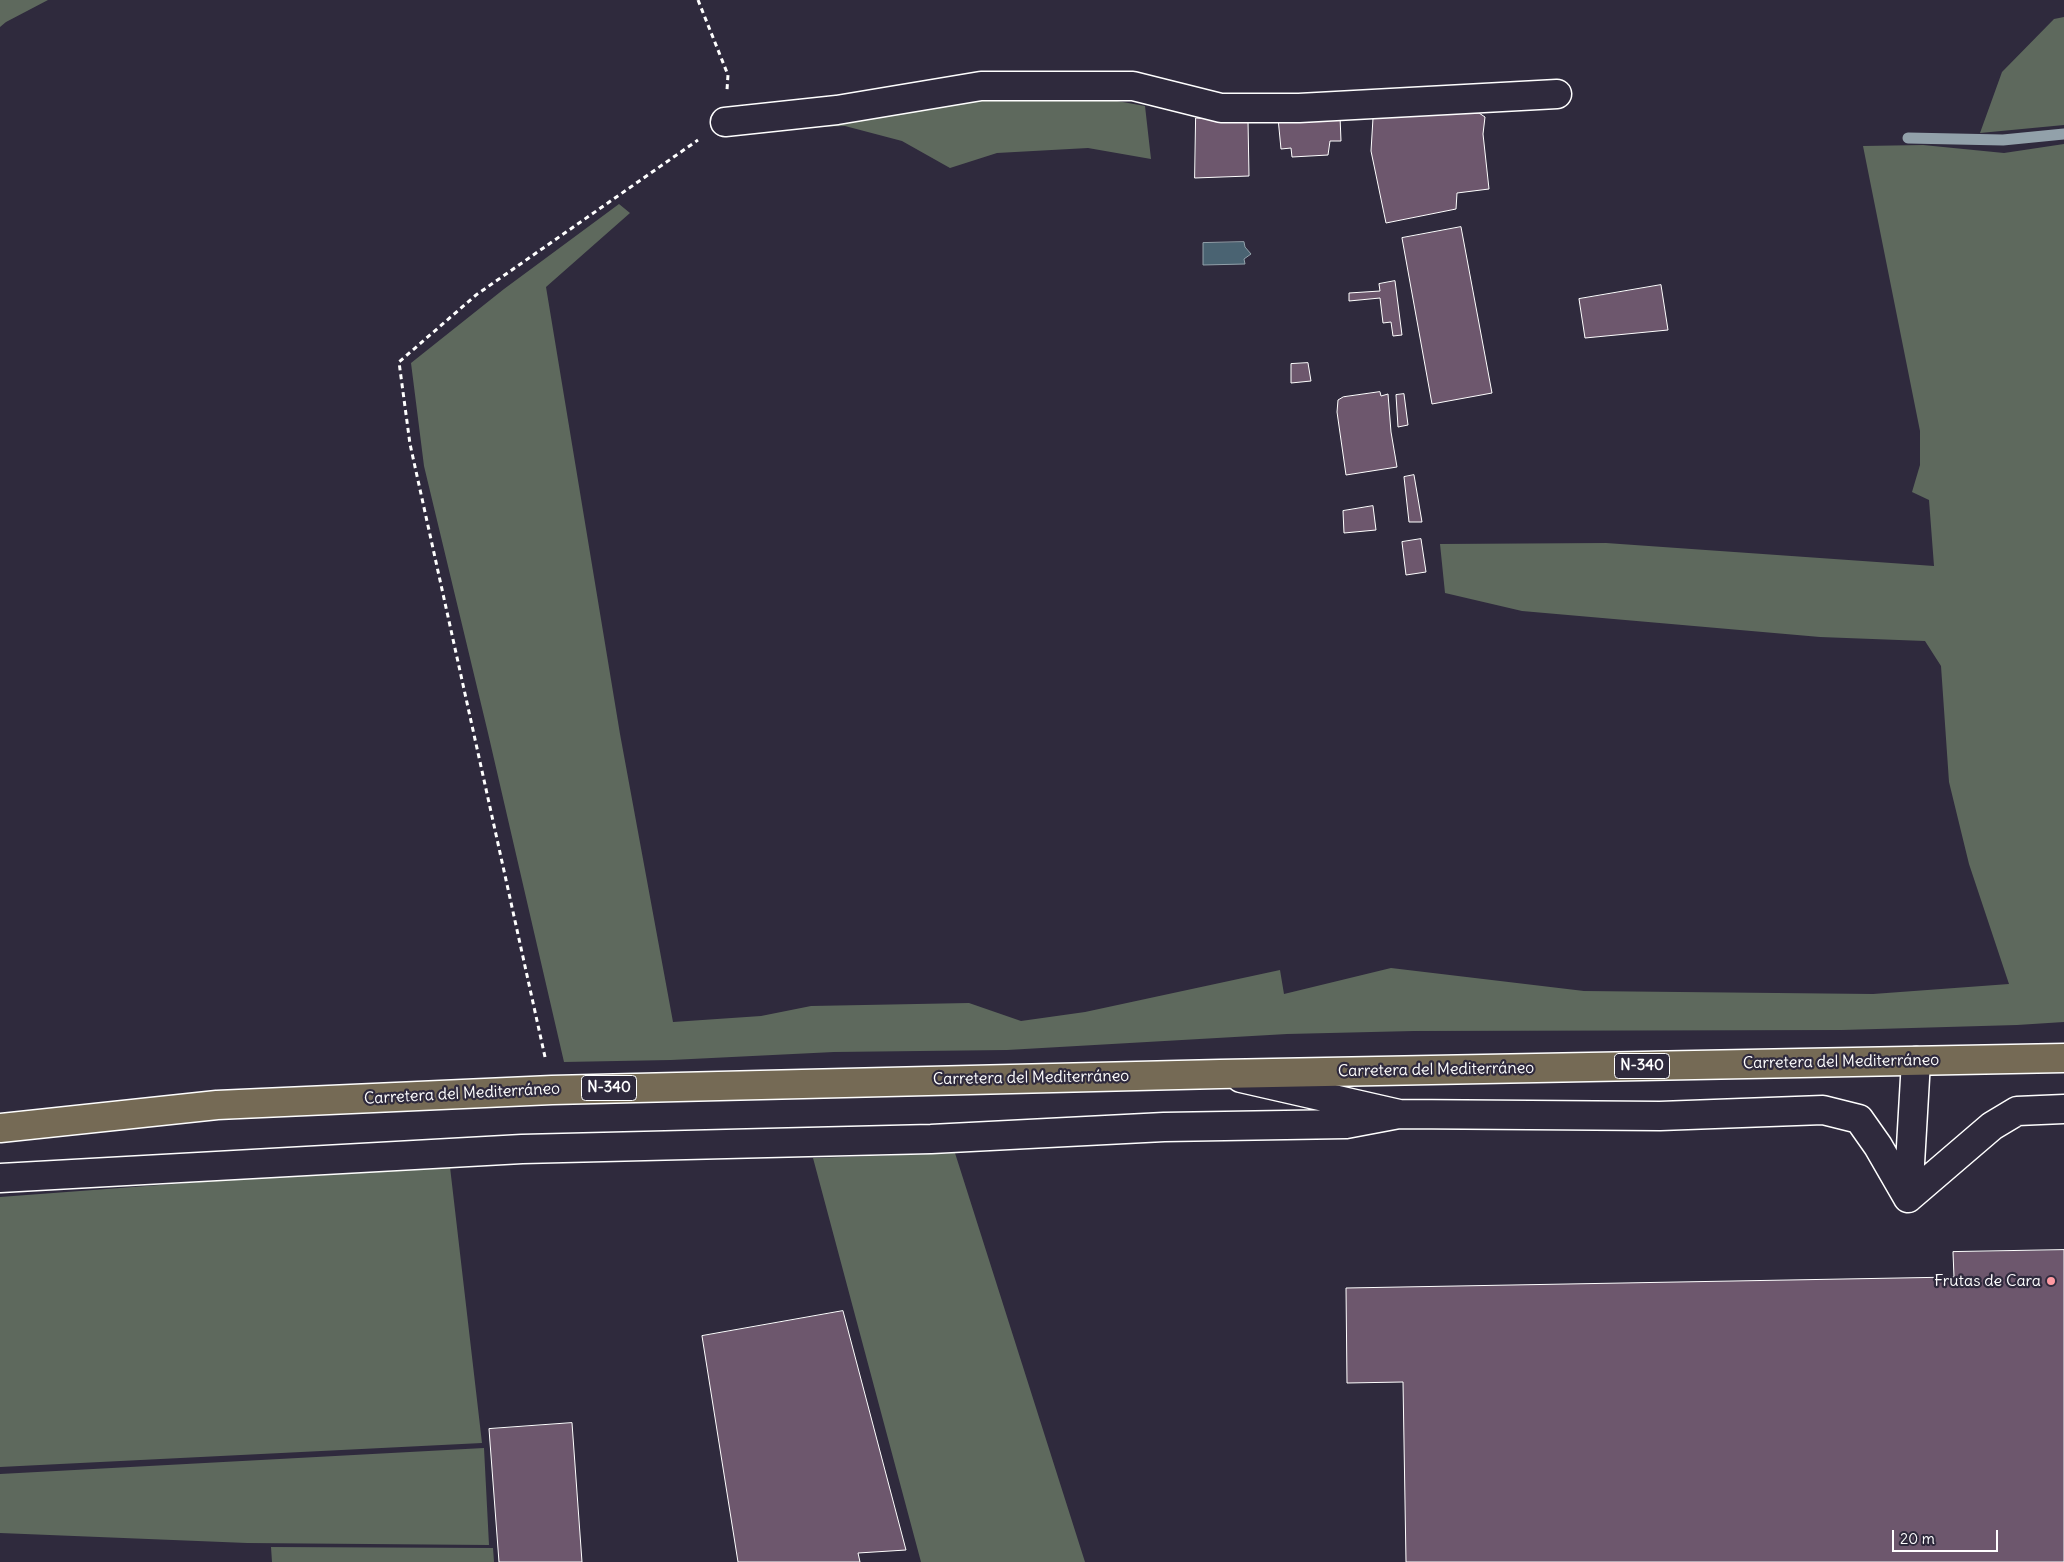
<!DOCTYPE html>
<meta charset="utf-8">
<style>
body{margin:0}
#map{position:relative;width:2064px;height:1562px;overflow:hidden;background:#2f2a3d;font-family:Delius,sans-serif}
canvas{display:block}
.scale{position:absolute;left:1892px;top:1530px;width:106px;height:22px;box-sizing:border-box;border:2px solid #fff;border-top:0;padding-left:6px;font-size:15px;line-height:18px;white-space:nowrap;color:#fff;-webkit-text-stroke:4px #2f2a3d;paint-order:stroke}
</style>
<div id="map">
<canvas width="2064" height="1562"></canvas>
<div class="scale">20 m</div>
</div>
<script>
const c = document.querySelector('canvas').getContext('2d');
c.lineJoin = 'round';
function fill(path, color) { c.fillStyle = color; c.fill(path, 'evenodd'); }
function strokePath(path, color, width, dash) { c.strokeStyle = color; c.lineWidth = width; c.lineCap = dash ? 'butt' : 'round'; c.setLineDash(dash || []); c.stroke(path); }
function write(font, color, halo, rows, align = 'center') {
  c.font = font + ' Delius,sans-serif'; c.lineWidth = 4.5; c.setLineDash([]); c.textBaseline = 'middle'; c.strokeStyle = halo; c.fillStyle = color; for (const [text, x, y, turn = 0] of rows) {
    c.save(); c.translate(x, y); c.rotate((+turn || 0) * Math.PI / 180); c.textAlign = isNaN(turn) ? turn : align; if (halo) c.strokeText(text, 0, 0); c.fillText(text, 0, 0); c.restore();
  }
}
fill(new Path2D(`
 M0,0H48L6,22L0,27Z
 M2064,17V125L1980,133L2002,72L2054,19Z
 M1095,97L1145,106L1151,159L1088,148L997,153L950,168L902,141L845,126L770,128L979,99Z
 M2064,144V1022L2017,1025L1842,1030L1414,1031L1287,1034L1007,1050L834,1052L671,1060L564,1062L488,733L424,466L411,363L504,289L619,204L630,213L546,287L620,734L673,1022L761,1016L811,1006L969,1003L1021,1021L1085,1012L1280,970L1284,994L1391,968L1584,991L1873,994L2009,984L1969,864L1949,782L1941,666L1925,641L1820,637L1522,611L1445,593L1440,544L1606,543L1934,566L1929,500L1912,492L1920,465V431L1863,146L1923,145L2004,153Z
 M955,1153L1085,1562H921L813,1158Z
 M450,1167L482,1443L0,1467V1197L293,1175Z
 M484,1448L489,1545L247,1543L0,1533V1474Z
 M271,1547L493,1548L494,1562H272Z`), '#5e695d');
const water = new Path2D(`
 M1244,242L1245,247L1251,254L1244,259L1245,264L1203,265V243Z`);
fill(water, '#4a6372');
strokePath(water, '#92a1aa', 1);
strokePath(new Path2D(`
 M1908,138L2003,140L2064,134`), '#92a1aa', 11);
const building = new Path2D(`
 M1413,111L1479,113L1485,117L1483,134L1489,189L1457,193L1456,209L1386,223L1371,151L1373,118L1393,113Z
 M1340,116L1341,141H1330L1328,155L1292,157L1291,148L1281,149L1278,118Z
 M1196,118L1248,121L1249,176L1195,178Z
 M1461,227L1492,393L1432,404L1402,238Z
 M1395,281L1402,335L1393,336L1391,322L1383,323L1380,298L1349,301V293L1380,291L1379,284Z
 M1661,285L1668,330L1585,338L1579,299Z
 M1308,363L1311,381L1291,383V364Z
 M1380,392L1381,396L1388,394L1391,432L1397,467L1346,475L1337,412L1338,400L1343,397Z
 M1404,394L1408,425L1398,427L1396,395Z
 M1414,475L1422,522H1409L1404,477Z
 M1373,506L1376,530L1344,533L1343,511Z
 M1421,539L1426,572L1406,575L1402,542Z
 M2064,1250V1562H1406L1403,1382L1347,1383L1346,1288L1954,1277L1953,1252Z
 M843,1311L906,1550L858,1553L860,1562H738L702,1336Z
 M572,1423L582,1562H499L489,1429Z`);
fill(building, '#6d576d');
strokePath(building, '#fff', 1);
const minor = new Path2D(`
 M725,122L837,110L981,86H1133L1221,108H1299L1557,94
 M1241,1078L1399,1114L1660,1116L1823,1110L1859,1119L1878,1146L1908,1198
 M0,1178L522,1149L931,1139L1164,1127L1346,1124L1399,1114
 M1908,1198L1992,1126L2017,1111L2064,1109
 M1908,1198L1916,1061`);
const highway = new Path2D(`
 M0,1128L217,1105L552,1090L1220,1074L2064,1058`);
strokePath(minor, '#fff', 31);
strokePath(highway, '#fff', 31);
strokePath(new Path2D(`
 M698,0L728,75L727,90
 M545,1057L410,444L399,362L476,295L698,140`), '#fff', 3, [5, 4]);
strokePath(minor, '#2f2a3d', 28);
strokePath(highway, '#756a55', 28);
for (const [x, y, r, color] of [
 [2051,1281,5,"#ff9aa2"]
]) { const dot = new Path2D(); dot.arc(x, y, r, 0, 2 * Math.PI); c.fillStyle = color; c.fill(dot); strokePath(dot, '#2f2a3d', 2); }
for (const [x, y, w] of [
 [1642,1066,55],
 [609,1088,55]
]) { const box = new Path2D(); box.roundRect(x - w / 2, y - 12.5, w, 25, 4); c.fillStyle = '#2f2a3d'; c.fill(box); strokePath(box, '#fff', 1); }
write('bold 15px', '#fff', null, [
 ["N-340",1642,1066],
 ["N-340",609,1088]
]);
write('16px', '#fff', '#2f2a3d', [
 ["Carretera del Mediterráneo",1841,1062,-1],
 ["Carretera del Mediterráneo",1436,1070,-1],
 ["Carretera del Mediterráneo",1031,1078,-1],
 ["Carretera del Mediterráneo",462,1094,-3]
]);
write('16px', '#fff', '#2f2a3d', [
 ["Frutas de Cara",2041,1281]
], 'right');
</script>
